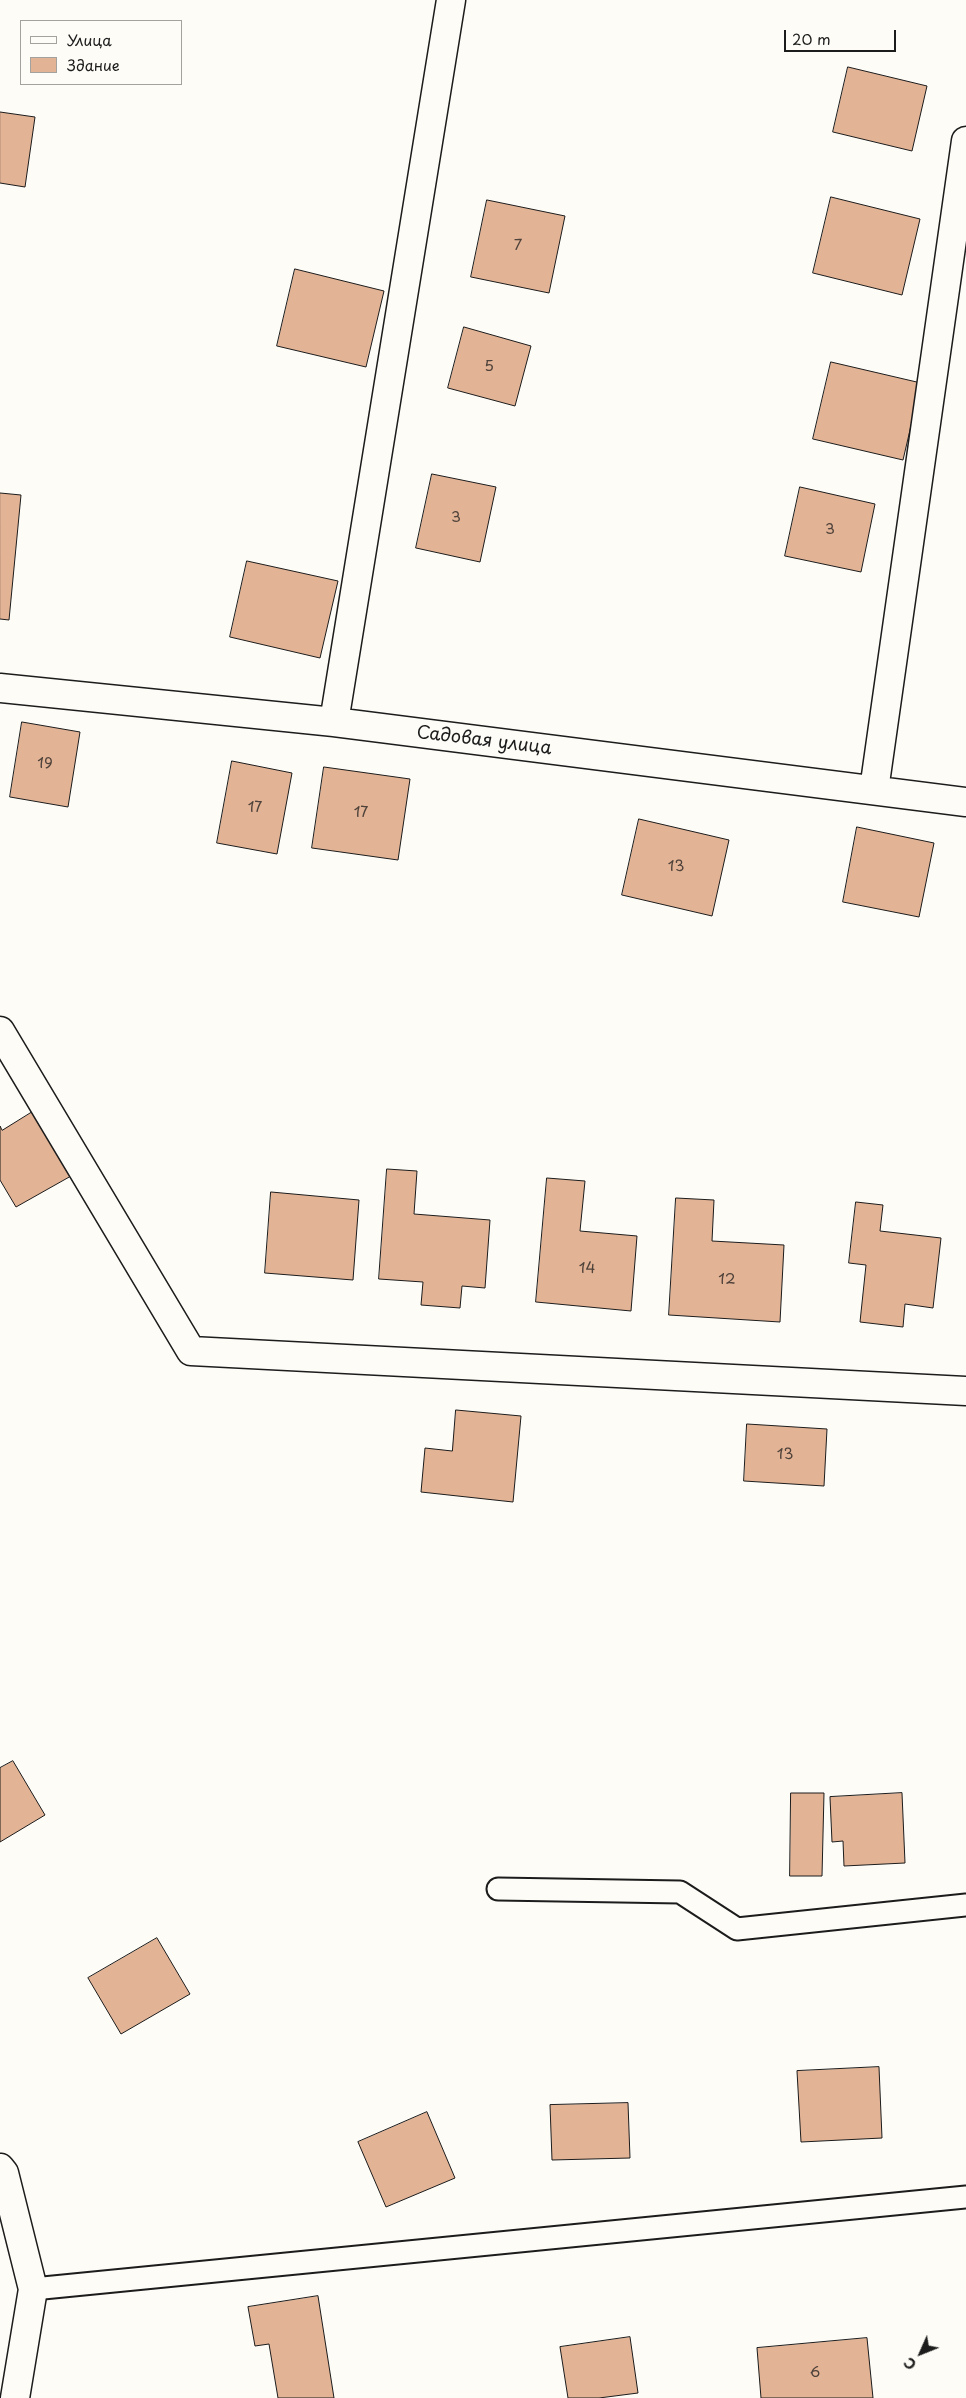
<!DOCTYPE html>
<meta charset="utf-8">
<style>
body{margin:0}
#map{position:relative;width:966px;height:2398px;overflow:hidden;background:#fdfcf7;font-family:"Playpen Sans",sans-serif}
canvas{display:block}
.legend{position:absolute;left:20px;top:20px;width:162px;height:65px;box-sizing:border-box;background:#fdfcf7;border:1px solid #a3a29f;margin:0;padding:6px 9px;list-style:none;font-size:15px;color:#1c1c1c}
.legend li{display:flex;align-items:center;gap:10px;height:25px}
.legend b{width:25px;border:1px solid #a3a29f}
.north{position:absolute;left:896px;top:2328px;width:50px;height:50px;-webkit-text-stroke:4px #fdfcf7;paint-order:stroke;rotate:226deg;font-size:14px;font-weight:700;line-height:20px;text-align:center;color:#1c1c1c}
.north::after{content:'';display:block;margin:auto;width:18px;height:22px;background:#1c1c1c;clip-path:polygon(50% 0,100% 100%,50% 72%,0 100%)}
.scale{position:absolute;left:784px;top:30px;width:112px;height:22px;box-sizing:border-box;border:2px solid #1c1c1c;border-top:0;padding-left:6px;font-size:15px;line-height:18px;white-space:nowrap;color:#1c1c1c;-webkit-text-stroke:4px #fdfcf7;paint-order:stroke}
</style>
<div id="map">
<canvas width="966" height="2398"></canvas>
<ul class="legend">
<li><b style="height:6px;background:#fdfcf7"></b>Улица</li>
<li><b style="height:14px;background:#e3b395"></b>Здание</li>
</ul>
<div class="north">С</div>
<div class="scale">20 m</div>
</div>
<script>
const c = document.querySelector('canvas').getContext('2d');
c.lineJoin = 'round';
function fill(path, color) { c.fillStyle = color; c.fill(path, 'evenodd'); }
function strokePath(path, color, width, dash) { c.strokeStyle = color; c.lineWidth = width; c.lineCap = dash ? 'butt' : 'round'; c.setLineDash(dash || []); c.stroke(path); }
function write(font, color, halo, rows, align = 'center') {
  c.font = font + ' "Playpen Sans",sans-serif'; c.lineWidth = 4.5; c.setLineDash([]); c.textBaseline = 'middle'; c.strokeStyle = halo; c.fillStyle = color; for (const [text, x, y, turn = 0] of rows) {
    c.save(); c.translate(x, y); c.rotate((+turn || 0) * Math.PI / 180); c.textAlign = isNaN(turn) ? turn : align; if (halo) c.strokeText(text, 0, 0); c.fillText(text, 0, 0); c.restore();
  }
}
const building = new Path2D(`
 M848,67L927,86L912,151L833,132Z
 M0,112L35,117L25,187L0,183Z
 M831,197L920,219L902,295L813,273Z
 M487,200L565,216L549,293L471,277Z
 M295,269L384,291L366,367L277,346Z
 M464,327L531,346L515,406L448,388Z
 M831,362L921,383L903,460L813,439Z
 M432,474L496,487L480,562L416,548Z
 M800,487L875,504L861,572L785,556Z
 M0,493L21,495L9,620L0,619Z
 M247,561L338,581L320,658L230,637Z
 M22,722L80,732L68,807L10,797Z
 M232,761L292,773L277,854L217,843Z
 M324,767L410,779L398,860L312,848Z
 M639,819L729,840L712,916L622,895Z
 M857,827L934,843L919,917L843,902Z
 M34,1111L71,1176L16,1207L0,1180V1126L2,1130Z
 M387,1169L417,1171L414,1214L490,1220L485,1288L462,1286L460,1308L421,1305L423,1282L379,1279Z
 M547,1178L585,1181L580,1231L637,1236L631,1311L536,1302Z
 M271,1192L359,1200L353,1280L265,1273Z
 M676,1198L714,1200L712,1241L784,1245L780,1322L669,1315Z
 M856,1202L883,1205L880,1231L941,1238L933,1308L905,1304L903,1327L860,1322L866,1265L849,1263Z
 M456,1410L521,1416L513,1502L421,1492L425,1448L452,1451Z
 M747,1424L827,1429L824,1486L744,1481Z
 M13,1761L45,1815L0,1842V1768Z
 M791,1793H824L822,1876H790Z
 M902,1793L905,1863L844,1866L843,1841L832,1842L830,1797Z
 M157,1938L190,1994L121,2034L88,1978Z
 M879,2067L882,2138L801,2142L797,2071Z
 M628,2103L630,2158L552,2160L550,2105Z
 M427,2112L455,2178L386,2207L358,2142Z
 M318,2296L334,2398H278L269,2344L255,2346L248,2307Z
 M630,2337L638,2393L599,2398H568L560,2347Z
 M867,2338L873,2398H761L757,2348Z`);
fill(building, '#e3b395');
strokePath(building, '#1c1c1c', 1);
const lane = new Path2D(`
 M498,1889L680,1892L737,1929L966,1905
 M33,2289L966,2197`);
const street = new Path2D(`
 M0,688L334,722L966,802
 M334,722L451,0
 M874,790L966,141
 M0,1031L191,1351L966,1391
 M0,2168L4,2173L33,2289L15,2398`);
strokePath(lane, '#1c1c1c', 25);
strokePath(street, '#1c1c1c', 31);
strokePath(lane, '#fdfcf7', 21);
strokePath(street, '#fdfcf7', 28);
write('15px', '#4e423a', null, [
 ["7",518,246],
 ["5",489,367],
 ["3",456,518],
 ["3",830,530],
 ["19",45,764],
 ["17",255,808],
 ["17",361,813],
 ["13",676,867],
 ["14",587,1269],
 ["12",727,1280],
 ["13",785,1455],
 ["6",815,2373]
]);
write('18px', '#1c1c1c', '#fdfcf7', [
 ["Садовая улица",484,741,7]
]);
</script>
